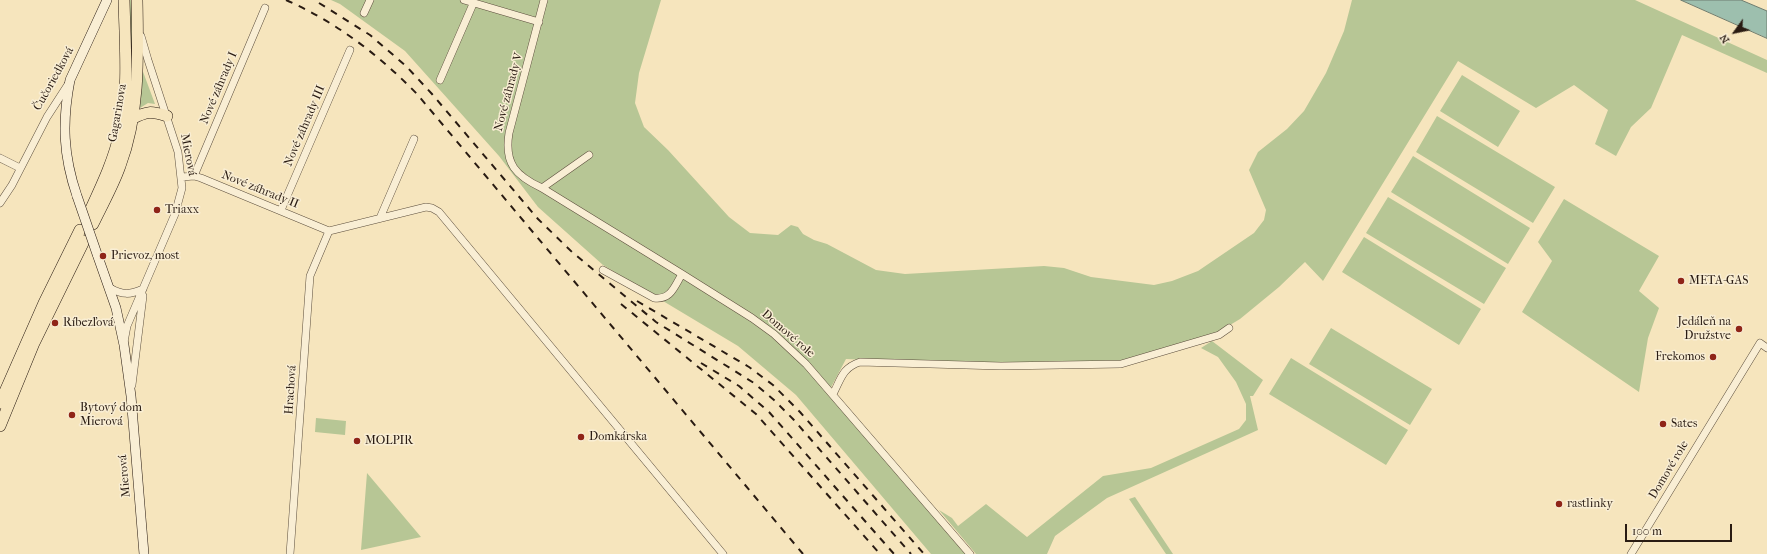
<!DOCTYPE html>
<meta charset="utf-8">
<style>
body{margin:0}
#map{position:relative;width:1767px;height:554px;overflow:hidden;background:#f6e5bd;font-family:"IM FELL French Canon",serif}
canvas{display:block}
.north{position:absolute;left:1715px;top:12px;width:40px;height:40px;-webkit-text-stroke:3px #f9eed4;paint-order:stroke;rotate:237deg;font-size:11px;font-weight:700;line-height:16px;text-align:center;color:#291b12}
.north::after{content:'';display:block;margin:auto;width:14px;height:18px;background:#291b12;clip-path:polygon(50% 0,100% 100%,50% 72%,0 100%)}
.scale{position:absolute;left:1625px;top:524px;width:107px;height:18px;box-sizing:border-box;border:2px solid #291b12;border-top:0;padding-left:5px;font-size:12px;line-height:14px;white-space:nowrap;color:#291b12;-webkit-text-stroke:3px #f9eed4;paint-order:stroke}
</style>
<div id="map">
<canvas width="1767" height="554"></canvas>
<div class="north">N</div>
<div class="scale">100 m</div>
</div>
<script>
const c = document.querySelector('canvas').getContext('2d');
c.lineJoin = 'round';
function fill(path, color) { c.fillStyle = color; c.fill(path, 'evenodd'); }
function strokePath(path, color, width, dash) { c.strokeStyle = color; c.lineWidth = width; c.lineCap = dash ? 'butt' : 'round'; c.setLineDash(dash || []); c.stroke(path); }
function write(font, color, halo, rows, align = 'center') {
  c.font = font + ' "IM FELL French Canon",serif'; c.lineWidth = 3; c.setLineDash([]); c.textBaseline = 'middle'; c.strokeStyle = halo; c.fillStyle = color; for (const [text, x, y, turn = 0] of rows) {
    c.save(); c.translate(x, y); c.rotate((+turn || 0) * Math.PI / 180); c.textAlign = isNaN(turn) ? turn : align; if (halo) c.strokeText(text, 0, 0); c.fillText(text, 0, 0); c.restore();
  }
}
fill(new Path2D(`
 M127,0H133L134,59L131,104Z
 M331,0H661L639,73L635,103L644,127L668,150L729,217L750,233L778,235L791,225L798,227L803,234L814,240L827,244L876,270L905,274L1044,266L1064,268L1091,277L1154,285L1172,281L1198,271L1254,233L1264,220L1266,210L1249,170L1258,152L1287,129L1304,111L1326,73L1344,31L1352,0H1635L1767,60V73L1682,35L1651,108L1631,127L1616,156L1595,144L1608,110L1574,85L1536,108L1458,61L1323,281L1305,262L1279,287L1240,319L1215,334L1122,361L938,363L846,359L828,393L969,554H931L796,395L738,346L603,265L538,207L499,156L405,51L340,4Z
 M142,69L155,104L148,103L140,108Z
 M1462,75L1520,111L1498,147L1440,111Z
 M1437,116L1555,187L1533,223L1416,152Z
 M1413,156L1530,228L1508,264L1391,192Z
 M1388,197L1506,268L1484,304L1366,233Z
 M1564,199L1659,256L1639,291L1659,308L1648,338L1639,392L1522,312L1552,261L1538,242Z
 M1364,237L1481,309L1459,345L1342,272Z
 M1331,328L1432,389L1410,425L1309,364Z
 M1212,341L1263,380L1253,396H1250L1258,430L1107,498L1055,536L1047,554H976L939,510L952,518L958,526L986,504L1027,537L1103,476L1151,468L1239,429L1246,420V404L1236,382L1218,357L1201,348Z
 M1291,358L1408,430L1386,465L1269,394Z
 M316,418L346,421L345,435L315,432Z
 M367,473L421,537L361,550Z
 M1135,497L1173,554H1166L1129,499Z`), '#b7c695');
const water = new Path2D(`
 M1681,0H1741L1767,11V38Z`);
fill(water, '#9dbfae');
strokePath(water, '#6f7d70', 1);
const street = new Path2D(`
 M464,0L539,22
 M544,0L509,133C504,164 516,176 542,188L682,274L752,318L774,334L806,364L970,554
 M364,13L370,0
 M440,80L473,4
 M0,158L20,168
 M194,176L265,8
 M182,177L194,176L201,178L329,231
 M542,188L589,155
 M0,203L12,185L47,117L69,83
 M281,210L350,50
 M380,218L414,139
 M329,231L426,207L432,208L439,212L723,554
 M603,270L654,298C671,300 674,287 682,274
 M110,288C122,295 130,295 143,289
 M124,342L127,326L175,214L182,188L178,152L148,60L141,36
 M132,385L143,296
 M833,394C841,379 842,368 860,362L1001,366L1121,364L1219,335L1229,328
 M290,554L310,276L329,231
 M1631,554L1760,343L1767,348`);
const secondary = new Path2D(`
 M77,196C63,155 62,122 70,80L107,0
 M97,254L116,308L124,345L131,396L144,554`);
const primary = new Path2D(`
 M132,119C147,111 151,111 167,116
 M89,213C101,187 114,160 120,132C129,89 125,43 124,0
 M93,224C102,205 113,186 120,166C140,113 138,56 137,0
 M0,403L44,303L80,230
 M0,426L34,343L84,241`);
strokePath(street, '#5c4e3d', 8);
strokePath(secondary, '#291b12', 10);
strokePath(primary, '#291b12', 12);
strokePath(street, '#f9eed4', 7);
strokePath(secondary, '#f9eed4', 9);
strokePath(primary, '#f6e5bd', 11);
strokePath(new Path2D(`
 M286,0C336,22 379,55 417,94L803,554
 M319,3L370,35L406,66L432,94L538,219L572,252L656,322L754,383L774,400L793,419L911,554
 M637,301L749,367L773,385L800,412L924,554
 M621,304L756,414L880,554
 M701,363L739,386L769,412L894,554`), '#291b12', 2, [7, 7]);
const secondaryBridge = new Path2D(`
 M77,196L97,254`);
strokePath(secondaryBridge, '#291b12', 10, []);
strokePath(secondaryBridge, '#f9eed4', 9);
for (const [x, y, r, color] of [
 [157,210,4,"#8f2418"],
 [103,256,4,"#8f2418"],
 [1681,281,4,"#8f2418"],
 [55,323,4,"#8f2418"],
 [1739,329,4,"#8f2418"],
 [1713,357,4,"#8f2418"],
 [72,415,4,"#8f2418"],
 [1663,424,4,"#8f2418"],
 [581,437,4,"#8f2418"],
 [357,441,4,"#8f2418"],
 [1559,504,4,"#8f2418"]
]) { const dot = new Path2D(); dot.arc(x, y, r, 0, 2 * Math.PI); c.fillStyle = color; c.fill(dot); strokePath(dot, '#f9eed4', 1.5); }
write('12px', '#291b12', '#f9eed4', [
 ["Čučoriedková",54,79,-61],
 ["Nové záhrady I",219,88,-67],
 ["Nové záhrady V",509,92,-75],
 ["Gagarinova",118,113,-80],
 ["Nové záhrady III",305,126,-67],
 ["Mierová",188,155,79],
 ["Nové záhrady II",260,190,22],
 ["Domové role",788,334,41],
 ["Hrachová",291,390,-86],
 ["Domové role",1669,470,-59],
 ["Mierová",125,476,-95]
]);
write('12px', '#291b12', '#f9eed4', [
 ["Triaxx",165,210],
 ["Prievoz, most",111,256],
 ["META-GAS",1689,281],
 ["Jedáleň na",1731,322,"right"],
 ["Družstve",1731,336,"right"],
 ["Ríbezľová",63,323],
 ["Frekomos",1705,357,"right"],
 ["Bytový dom",80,408],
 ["Mierová",80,422],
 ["Sates",1671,424],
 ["Domkárska",589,437],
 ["MOLPIR",365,441],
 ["rastlinky",1567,504]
], 'left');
</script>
